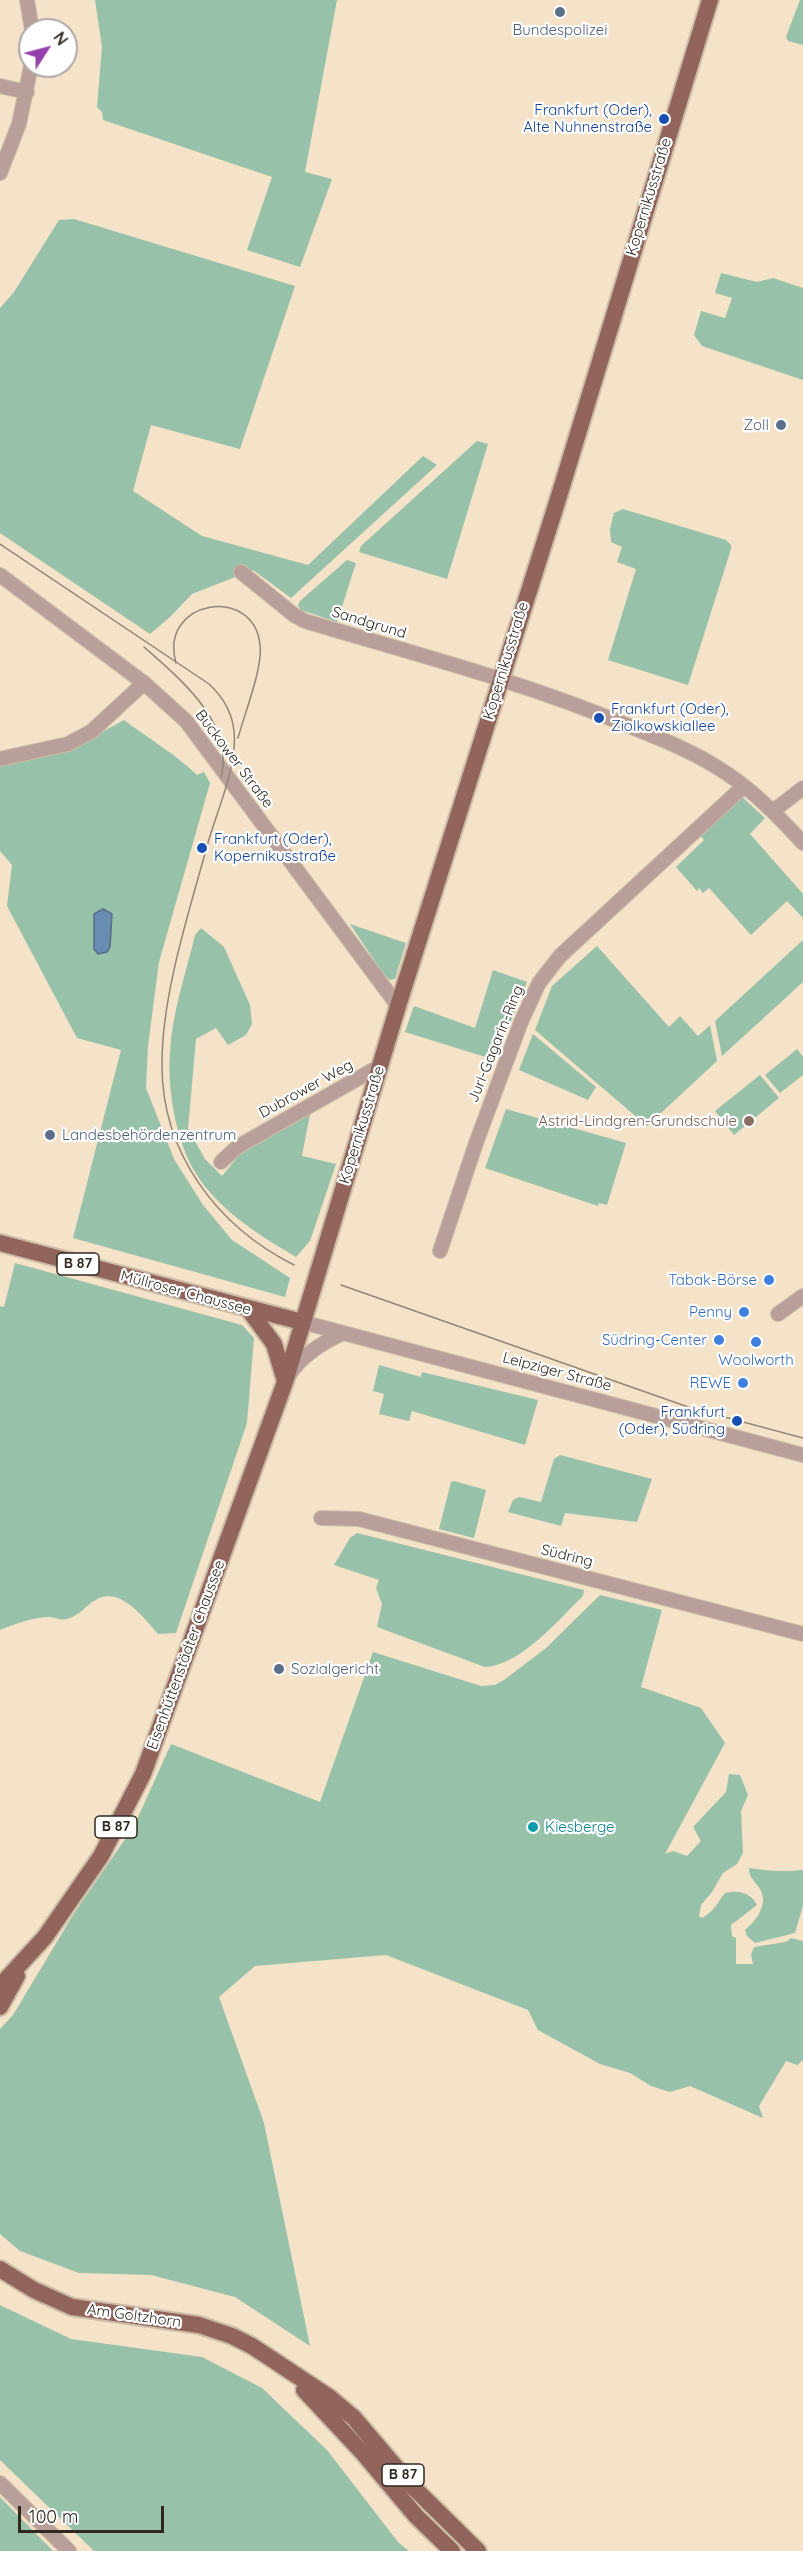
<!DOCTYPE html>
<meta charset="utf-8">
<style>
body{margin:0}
#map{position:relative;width:803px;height:2551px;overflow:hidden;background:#f4e2c9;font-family:Quicksand,sans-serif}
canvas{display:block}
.north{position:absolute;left:18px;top:18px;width:60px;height:60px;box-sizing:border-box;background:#fff;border:2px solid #aca9a6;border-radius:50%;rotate:54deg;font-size:16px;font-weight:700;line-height:24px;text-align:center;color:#302920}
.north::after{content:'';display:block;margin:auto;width:21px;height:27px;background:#9640ad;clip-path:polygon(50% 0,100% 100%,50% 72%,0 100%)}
.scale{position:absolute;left:18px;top:2506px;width:146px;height:27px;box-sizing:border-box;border:3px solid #302920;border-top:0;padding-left:8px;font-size:18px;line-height:21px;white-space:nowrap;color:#302920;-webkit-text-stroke:4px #fff;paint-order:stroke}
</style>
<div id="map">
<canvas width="803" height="2551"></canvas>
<div class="north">N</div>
<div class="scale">100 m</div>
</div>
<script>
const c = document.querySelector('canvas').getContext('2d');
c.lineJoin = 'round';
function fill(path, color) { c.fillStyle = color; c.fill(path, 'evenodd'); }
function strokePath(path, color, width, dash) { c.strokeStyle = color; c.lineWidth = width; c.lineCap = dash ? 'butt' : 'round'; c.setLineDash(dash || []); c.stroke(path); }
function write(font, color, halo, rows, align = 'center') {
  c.font = font + ' Quicksand,sans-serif'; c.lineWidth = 4.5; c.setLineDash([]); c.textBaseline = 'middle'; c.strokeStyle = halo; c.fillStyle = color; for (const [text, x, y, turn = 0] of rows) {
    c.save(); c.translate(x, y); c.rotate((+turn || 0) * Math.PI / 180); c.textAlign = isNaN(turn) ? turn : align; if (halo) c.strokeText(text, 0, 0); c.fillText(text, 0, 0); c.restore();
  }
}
fill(new Path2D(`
 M95,0H337L305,172L332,179L300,267L247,250L272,177L103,120L102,112L97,107L102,47Z
 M800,0H803V45L788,41L786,37Z
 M74,219L295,286L240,449L151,425L133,491L202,536L308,565L423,456L437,465L291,598L253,570L192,594L170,617L150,634L0,533V308L14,292L59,220Z
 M721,273L757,282L773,278L803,288V380L702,346L694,335L701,311L725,318L732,298L715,293Z
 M477,441L488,444L447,579L359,552L361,546Z
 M623,509L726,540L731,545V549L688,685L608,660L636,569L617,562L622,547L611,542L610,529L614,513Z
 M347,560L356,563L337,622L301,610L298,606L300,601Z
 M124,720C148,738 175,754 197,775L204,772L210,783L159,962L148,1046L146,1088L174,1159L203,1205L232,1240L290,1278L285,1297L73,1238L121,1050L77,1038L7,906L12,865L0,851V766L73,748Z
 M742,797L765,818L750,834L803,894V918L787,901L751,935L709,888L703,893L699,888L697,891L676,867L704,840L699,834L738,798Z
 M350,924L406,943L395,979L390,980L384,975Z
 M201,928L224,947L250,1005L252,1024L246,1035L228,1045L216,1028L196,1039L188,1129L205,1159L222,1176L239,1155L310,1114L302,1156L336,1164L310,1241L296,1257C259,1235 218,1210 195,1172C176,1141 167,1088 170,1052C172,1013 186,973 195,935Z
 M803,940V982L722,1056L715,1021Z
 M597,946L669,1027L680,1016L698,1036L710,1025L717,1061L647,1126L535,1030L552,986Z
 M493,970L527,982L495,1060L405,1032L414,1006L475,1028Z
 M533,1034L596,1087L588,1100L519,1070Z
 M797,1049L803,1057V1075L780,1093L765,1075Z
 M760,1075L779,1098L734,1135L715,1111Z
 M506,1109L626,1143L607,1205L599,1203L598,1206L485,1168Z
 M15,1263L242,1325L254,1338L247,1423L176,1633L158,1634C143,1617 119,1584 94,1601C84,1607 79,1616 67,1619C62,1621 55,1617 49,1617C33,1617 15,1624 0,1630V1306L4,1307Z
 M379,1365L421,1377L422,1372L538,1400L525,1445L412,1411L409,1421L379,1414L384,1394L373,1391Z
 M560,1455L652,1479L637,1522L565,1513L561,1526L508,1512L513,1500L519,1497L541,1502L554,1459Z
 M454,1481L486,1490L474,1538L439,1529L451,1482Z
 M357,1533L584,1590L583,1596C558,1620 521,1665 485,1667L377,1627L382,1604L376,1588L379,1580L334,1565L350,1538Z
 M600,1595L662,1610L641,1687L701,1708L725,1743L665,1854L673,1851L687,1856L701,1841L693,1827L726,1792L729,1774L740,1775L748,1795L741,1811L743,1853L737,1864L723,1873L712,1892L701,1905L699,1916L702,1918C718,1908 715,1905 725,1893C738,1890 750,1892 757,1905L731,1925L732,1936L736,1938V1964H753L751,1955L754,1947L786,1942L791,1938L803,1941V2060L797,2065L786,2061L759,2106L763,2118L690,2086L670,2092L651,2086L630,2073L600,2064L538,2030L528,2010L386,1955L255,1966L219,1997L264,2123L310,2346L235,2297L151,2275L79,2273L20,2251L0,2234V2029L13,2015L73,1915L134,1826L171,1744L320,1802L373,1652L481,1686L495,1685L504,1680L546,1648Z
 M749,1868C768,1871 784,1872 803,1870V1906L795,1933L755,1943L747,1936L745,1930C756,1921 769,1904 760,1889C755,1881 749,1878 749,1868Z
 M0,2305L71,2339L202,2357L262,2388L327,2450L398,2542L409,2551H94L0,2460Z
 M0,2497L53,2551H0Z`), '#97c1a8');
const water = new Path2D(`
 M103,909L112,914L110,947L107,952L98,954L94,949V914Z`);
fill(water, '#698cb2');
strokePath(water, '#586e86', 1.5);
const minor = new Path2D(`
 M27,0L32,30
 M0,86L27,92
 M0,173L19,124L31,66
 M241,572L294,615L305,621C411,653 521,681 624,724C659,738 695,752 726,773C755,792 780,818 803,843
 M0,575L144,683L186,721L398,1006
 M0,759L68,744L92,731L144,683
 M773,811L803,788
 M221,1162L237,1147L380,1066
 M440,1251L476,1143L521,1022L539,983L560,956L744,786
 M778,1314L803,1296
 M302,1322L803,1455
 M289,1375C302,1355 322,1343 343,1333
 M321,1518L359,1519L803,1634
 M0,2483L69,2551`);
const major = new Path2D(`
 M0,1243L302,1322
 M249,1310L274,1344L285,1381
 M0,1986L45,1937L101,1856L143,1774L285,1382L398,1006L559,496L710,0
 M0,2007L17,1976
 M0,2269L34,2290L72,2307L199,2325L232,2336L252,2346L329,2397L354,2418L411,2485L478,2551
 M304,2390L363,2453L416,2516L452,2551`);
strokePath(minor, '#cdbda7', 16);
strokePath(major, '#cdbda7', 20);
strokePath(minor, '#b99f9a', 14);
strokePath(major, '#91655c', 16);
strokePath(new Path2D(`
 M0,544L209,684C222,696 232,712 234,731C238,768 215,814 206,850C188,915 162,996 162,1063C161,1153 217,1226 294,1265
 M144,647C179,678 235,723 221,777
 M176,663C158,600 254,584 260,645C263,668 244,715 238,738
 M341,1285L691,1408L803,1438`), '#938675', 1.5);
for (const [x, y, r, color] of [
 [560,12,6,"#5c6f8a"],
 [664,119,6,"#1a4fb4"],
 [781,425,6,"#5c6f8a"],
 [599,718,6,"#1a4fb4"],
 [202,848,6,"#1a4fb4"],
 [749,1121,6,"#8d6e63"],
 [50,1135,6,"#5c6f8a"],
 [769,1280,6,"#3f7fe0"],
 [744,1312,6,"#3f7fe0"],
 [719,1340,6,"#3f7fe0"],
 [756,1342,6,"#3f7fe0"],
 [743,1383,6,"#3f7fe0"],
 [737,1421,6,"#1a4fb4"],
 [279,1669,6,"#5c6f8a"],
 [533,1827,6,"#0f9aa8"]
]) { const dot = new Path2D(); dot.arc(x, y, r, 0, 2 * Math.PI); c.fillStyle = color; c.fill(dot); strokePath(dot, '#fff', 2); }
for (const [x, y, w] of [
 [78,1264,42],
 [116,1827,42],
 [403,2475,42]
]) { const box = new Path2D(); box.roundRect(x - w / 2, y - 11, w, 22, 4.5); c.fillStyle = '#fff'; c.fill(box); strokePath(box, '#302920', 1.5); }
write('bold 14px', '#302920', null, [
 ["B 87",78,1264],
 ["B 87",116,1827],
 ["B 87",403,2475]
]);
write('15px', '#4e5e75', '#fff', [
 ["Bundespolizei",560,30,"center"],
 ["Zoll",769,425,"right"],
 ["Landesbehördenzentrum",62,1135],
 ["Sozialgericht",291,1669]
], 'left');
write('15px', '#164399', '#fff', [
 ["Frankfurt (Oder),",652,110],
 ["Alte Nuhnenstraße",652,127],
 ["Frankfurt (Oder),",611,709,"left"],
 ["Ziolkowskiallee",611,726,"left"],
 ["Frankfurt (Oder),",214,839,"left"],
 ["Kopernikusstraße",214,856,"left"],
 ["Frankfurt",725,1412],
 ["(Oder), Südring",725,1429]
], 'right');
write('15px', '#302920', '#fff', [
 ["Kopernikusstraße",649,197,-73],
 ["Sandgrund",369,623,17],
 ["Kopernikusstraße",506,661,-73],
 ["Buckower Straße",234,759,53],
 ["Juri-Gagarin-Ring",496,1044,-68],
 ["Dubrower Weg",306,1089,-29],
 ["Kopernikusstraße",362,1125,-73],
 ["Müllroser Chaussee",186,1293,15],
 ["Leipziger Straße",557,1372,15],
 ["Südring",567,1556,14],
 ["Eisenhüttenstädter Chaussee",186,1655,-70],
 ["Am Goltzhorn",134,2316,8]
]);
write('15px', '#785e54', '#fff', [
 ["Astrid-Lindgren-Grundschule",737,1121]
], 'right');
write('15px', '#366cbe', '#fff', [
 ["Tabak-Börse",757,1280],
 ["Penny",732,1312],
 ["Südring-Center",707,1340],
 ["Woolworth",756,1360,"center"],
 ["REWE",731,1383]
], 'right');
write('15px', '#0d838f', '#fff', [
 ["Kiesberge",545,1827]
], 'left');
</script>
